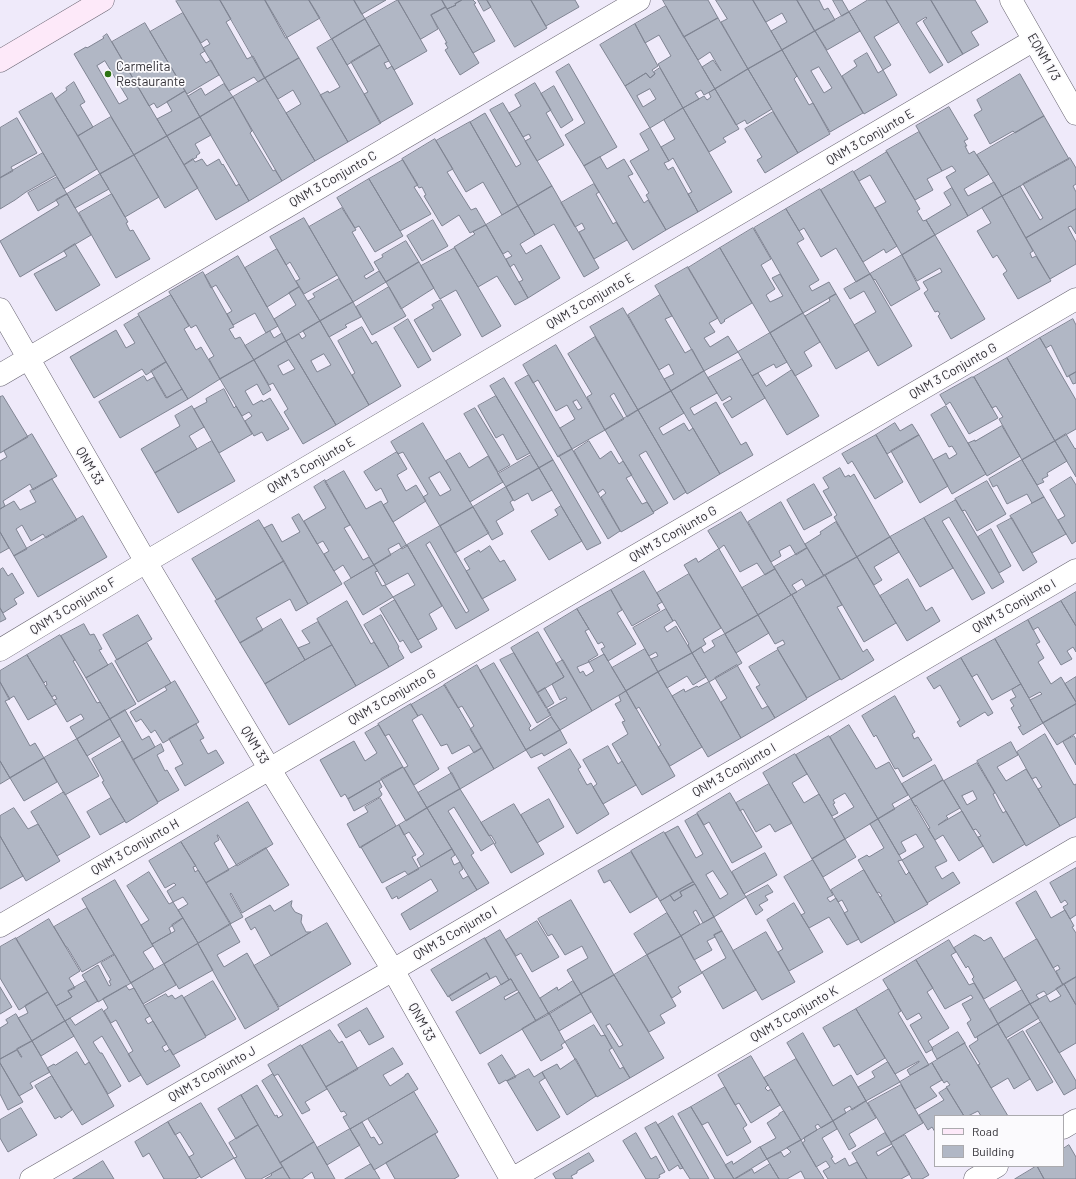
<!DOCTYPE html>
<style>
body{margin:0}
#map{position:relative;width:1076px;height:1179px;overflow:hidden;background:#efeafa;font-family:Barlow,sans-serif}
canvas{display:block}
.legend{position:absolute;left:934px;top:1115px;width:130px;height:52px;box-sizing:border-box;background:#fbfafd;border:1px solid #abaaae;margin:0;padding:5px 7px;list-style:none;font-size:12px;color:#333137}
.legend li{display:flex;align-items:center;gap:8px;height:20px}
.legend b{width:20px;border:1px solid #abaaae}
</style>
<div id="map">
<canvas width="1076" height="1179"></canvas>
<ul class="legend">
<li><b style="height:5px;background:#fde9f9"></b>Road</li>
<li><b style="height:11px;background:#b1b7c5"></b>Building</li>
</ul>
</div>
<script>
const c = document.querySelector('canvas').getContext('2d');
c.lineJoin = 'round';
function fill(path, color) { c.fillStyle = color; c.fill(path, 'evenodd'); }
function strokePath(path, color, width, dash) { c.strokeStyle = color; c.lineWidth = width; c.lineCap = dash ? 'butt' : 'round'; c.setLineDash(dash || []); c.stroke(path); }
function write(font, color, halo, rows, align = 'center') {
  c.font = font + ' Barlow,sans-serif'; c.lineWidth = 3.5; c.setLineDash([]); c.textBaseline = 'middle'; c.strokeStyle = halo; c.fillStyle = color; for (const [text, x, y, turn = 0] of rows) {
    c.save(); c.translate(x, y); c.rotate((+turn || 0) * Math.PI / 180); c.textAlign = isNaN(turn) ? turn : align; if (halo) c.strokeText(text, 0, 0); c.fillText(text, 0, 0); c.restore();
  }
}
const building = new Path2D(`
 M177,0H220L231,19L226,22L247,59L253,56L265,78L258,82L254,77L229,91L203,48L210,44L207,39L201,43L176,1Z
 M220,0H265L299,58L265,78Z
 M265,0H309L320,18L286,38Z
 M309,0H354L365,19L332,39Z
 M354,0H386L362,14Z
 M398,0L427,51L394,70L365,19Z
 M398,0H442L446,7L431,15L438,29L421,39Z
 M442,0H462L455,4L456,5L447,9Z
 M462,0H473L476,3L474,4L495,41L473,53L447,9L456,5L455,4Z
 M478,0H487L491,7L484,11Z
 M487,0H531L547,28L515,47Z
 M531,0H575L579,7L546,26Z
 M663,0H708L718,18L684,37Z
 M716,0H753L782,50L748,69L721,22L727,19Z
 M753,0H797L815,31L782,50L771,31L787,22L782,13L766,22Z
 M797,0H819L824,10L828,8L835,20L815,31Z
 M833,0H842L849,12L842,16Z
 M868,0H886L899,22L874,37L891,65L883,70L849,12Z
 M886,0H931L963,54L948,63L923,21L927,18L926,17L916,23L943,65L930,73Z
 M931,0H975L988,22L971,32L979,45L963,54Z
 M666,6L715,89L704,95L701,90L695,93L699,99L683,108L658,64L671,56L659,35L645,43L635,24Z
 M446,7L479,63L460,75L445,50L448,48L445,43H447L431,15Z
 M849,12L860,31L827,50L815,31Z
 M183,13L205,51L200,54L206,63L211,60L219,75L187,94L150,32Z
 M718,18L748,69L715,89L702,67L713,60L721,71L710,52L698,60L684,37Z
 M365,19L380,45L347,65L332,39Z
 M145,23L185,91L157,108L154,103L149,106L112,42Z
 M635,24L658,66L652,70L655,74L650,78L646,73L625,86L600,45Z
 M815,31L863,113L830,132L782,50ZM819,67L832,88L824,93L811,71Z
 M107,34L167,136L134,155L74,54L86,47L87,48L104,38L103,37ZM105,61L128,99L119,104L97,66Z
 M332,39L381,123L348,142L320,95L328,91L329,93L340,87L317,48Z
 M380,45L389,61L384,63L387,69L392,66L413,104L380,123L364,94L368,92L351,62Z
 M782,50L797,76L794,79L809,105L813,103L830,134L798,153L748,69Z
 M867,53L878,73L883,70L897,95L864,114L842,76L857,66L854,61Z
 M299,58L348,142L315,161L286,113L301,104L293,90L278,99L265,78Z
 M569,64L617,147L584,166L565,135L585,123L556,72Z
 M660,68L683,108L650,128L625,86L646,73L650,78L655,74L654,72ZM650,89L656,99L643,107L637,96Z
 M748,69L772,109L747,124L745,120L736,125L715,89Z
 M1020,74L1044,116L1015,133L1013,131L990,144L974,115L982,110L977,100Z
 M265,78L315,161L282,181L233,97Z
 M74,82L85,102L80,105L93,127L78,136L55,99L67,90L66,88Z
 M535,83L551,110L546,113L564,145L537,161L525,141L531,138L529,134L523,137L509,113L521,106L515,95Z
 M224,84L233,97L200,117L188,96L201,88L205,95Z
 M554,86L573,120L561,128L541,94Z
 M715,89L739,129L723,138L726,142L709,152L683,108L704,96L707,100L711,97L709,93Z
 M185,91L200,117L167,136L157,119L172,111L167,102Z
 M52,93L97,169L64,189L19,112Z
 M233,97L252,131L250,133L273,171L275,170L282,181L249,201L200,117Z
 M503,103L552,186L518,206L470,122L485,113L516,167L521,164L490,110Z
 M949,107L968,139L964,141L967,146H965L969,154L974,151L989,174L964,189L968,196L994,182L1002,196L968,216L946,177L956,171L952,166L942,171L916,126Z
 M683,108L732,192L698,212L688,194L692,192L673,158L669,161L661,147L675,139L664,120Z
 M773,112L798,153L765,173L757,160L762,157L745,129Z
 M1044,116L1069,159L1002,196L977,155Z
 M111,117L134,155L100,174L78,136Z
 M200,117L211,135L195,144L200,153L196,156L197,157L184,165L167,136Z
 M17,118L37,153L11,167L13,171L0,178V128Z
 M470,122L518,206L502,215L483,182L466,192L436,141Z
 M650,128L669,161L664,163L668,170L673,167L698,212L666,230L646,195L649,193L630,161L649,150L640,134Z
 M919,132L942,171L927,179L933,190L915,200L886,151Z
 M167,136L198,188L165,208L134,155Z
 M435,139L453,169L447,172L471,210L476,208L486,225L470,233L459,215L442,226L424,196L426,195L422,187L419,188L402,159Z
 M887,152L920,209L917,211L923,221L926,220L935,235L902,255L875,208L886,202L870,175L859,181L854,172Z
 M43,153L56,175L26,192L15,200L0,209V178Z
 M134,155L159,197L125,217L100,174Z
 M600,157L607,169L624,159L633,174L628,176L644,203L648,200L666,230L633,250L584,166Z
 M1070,158L1076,168V184L1073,186L1076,192V209L1026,238L1002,196L1020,186L1040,220L1043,218L1023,184Z
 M193,159L195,162L202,159L207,166L219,159L222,165L223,164L236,186L239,184L249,201L216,220L184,165Z
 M403,160L418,185L414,187L431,214L400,231L369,179Z
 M853,171L897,246L886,253L884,249L863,262L821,190Z
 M100,174L109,189L75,208L67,194Z
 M57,177L67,194L38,211L28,193Z
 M369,179L403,236L375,252L359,226L355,228L337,198Z
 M594,184L599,192L596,194L613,224L616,222L627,240L594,259L579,232L585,229L582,223L575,227L561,203Z
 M552,186L599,268L584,277L554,224L535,235L518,206Z
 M952,188L968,216L935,235L926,220L951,205L944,193Z
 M820,189L870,274L856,282L836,248L821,257L804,228L799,231L786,209Z
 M67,194L91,235L20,277L0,241L59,205L56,200Z
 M112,194L128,222L126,223L130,231L133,230L150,259L116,278L79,213Z
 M1002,196L1033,251L1030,253L1032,258L1036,256L1051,281L1018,299L1003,274L1007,271L997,255L993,258L977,231L991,223L982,208Z
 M518,206L535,235L520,244L526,254L541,245L560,278L528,298L519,282L523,280L514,264L510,267L506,259L512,256L508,251L503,254L486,225Z
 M342,208L356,230L352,232L374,270L364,276L366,279L379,271L386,282L353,302L309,227Z
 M786,209L804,239L797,243L819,280L809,286L812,291L829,282L836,294L803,313L754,228Z
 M1076,209V234L1071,226L1068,227L1076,242V264L1050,279L1026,238Z
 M304,218L337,275L304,294L296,281L300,279L290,262L286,265L270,237Z
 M433,220L448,246L422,261L407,236Z
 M486,225L528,298L515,305L497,276L478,287L454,247L475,234L473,232Z
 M753,228L771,259L761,265L775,289L766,295L770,302L783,296L772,278L780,274L803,313L770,333L720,248Z
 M935,235L985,319L951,339L938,316L940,314L938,311L935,312L924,293L928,290L923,282L942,272L940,268L917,281L902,255Z
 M406,241L419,262L386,282L374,262L383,257L382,255Z
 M75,244L100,285L56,311L34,274L67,256L64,251Z
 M455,248L501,326L482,337L456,290L440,299L421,266Z
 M720,248L752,303L724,320L725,321L721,324L688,268Z
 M277,249L299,287L267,307L245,268Z
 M902,255L920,289L891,306L875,279L874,280L870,274Z
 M238,256L278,326L266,333L255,313L233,325L227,314L232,311L216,285L211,288L205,276Z
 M419,262L434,288L401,309L386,282Z
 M688,267L718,318L709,323L715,332L704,338L710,347L728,336L738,352L704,371L655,286Z
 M203,272L234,327L229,329L235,339L240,337L254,360L220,379L209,359L214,356L204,339L196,325L191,328L169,292Z
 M870,274L912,346L878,366L854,325L876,312L864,291L850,299L844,289Z
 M339,279L353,302L320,321L308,301L315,297L313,294Z
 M299,287L320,321L286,341L274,319L296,305L289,293Z
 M389,287L406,316L372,335L356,307Z
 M836,294L869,350L836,369L805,316L830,301L829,298Z
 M171,295L189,326L184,329L196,350L201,347L220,379L188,399L138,314Z
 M660,295L672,316L665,319L685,353L692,349L704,371L671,391L664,379L674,374L669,364L659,370L628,315Z
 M441,300L461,335L433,352L414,320L434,308L432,305Z
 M353,302L361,317L345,325L347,327L329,337L320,321Z
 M623,308L671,391L638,410L590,327Z
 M803,313L820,342L804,352L812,366L795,376L770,333Z
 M139,316L166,362L146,375L142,369L94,398L70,357L116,330L126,348L135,343L124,325Z
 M408,319L431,360L418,368L394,328Z
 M1073,319L1076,325V372L1067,377L1051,345L1046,348L1040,338Z
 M320,321L369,405L336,425L286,341L299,334L302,339L306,336L303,331ZM324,354L331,365L317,372L311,361Z
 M362,327L372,344L376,341L401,386L369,405L352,375L355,373L338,341Z
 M270,331L274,338L282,333L286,341L254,360L245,346Z
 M770,333L787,362L776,368L774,364L752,376L738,352Z
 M595,337L638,410L627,417L614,393L610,396L624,419L605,430L587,397L592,394L568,354Z
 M1040,338L1076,400V429L1055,441L1007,358Z
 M286,341L336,425L303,444L284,412L288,409L273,383L269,385L254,360ZM289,360L295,369L283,375L278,366Z
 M556,345L605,430L572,449L560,428L575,419L567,405L556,411L538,380L533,383L523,365ZM577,400L582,408L578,410L573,402Z
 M1007,358L1055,441L1022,460L999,419L1003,417L996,406L992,408L974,377Z
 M742,359L765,398L732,418L723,404L732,399L730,396L722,401L708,378Z
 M254,360L271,390L263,395L257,384L245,391L253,405L262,400L263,402L270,398L289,429L267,441L262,432L254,436L245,421L252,416L249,412L242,416L220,379Z
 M166,362L182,389L167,398L151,371Z
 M792,370L819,416L787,435L752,376L758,373L766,386Z
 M704,371L717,393L690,408L694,415L716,402L741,445L746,442L753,455L720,474L671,391Z
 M1076,372V383L1073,384L1069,376Z
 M529,375L572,449L558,457L515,383Z
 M144,376L147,381L154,377L166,398L182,389L188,399L120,438L99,402Z
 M972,377H974L998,418L969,434L950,402L946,405L940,395Z
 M504,378L553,460L539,468L490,386Z
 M224,389L234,408L236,406L252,434L219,453L194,409L207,402L206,399Z
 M671,391L684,413L659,428L663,435L684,423L689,431L693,428L720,474L687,494L638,410Z
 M3,396L28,437L0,453V397Z
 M496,396L530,453L517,460L503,434L496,438L478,406Z
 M192,406L204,427L189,436L197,449L155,473L141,449L180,426L175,416Z
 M946,406L986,474L952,494L933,460L946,453L949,459L957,454L952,446L949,447L931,415Z
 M475,408L510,465L498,472L464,414Z
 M638,410L686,492L674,500L646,451L639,455L668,503L653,512L605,430Z
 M423,423L473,507L440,526L423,497L428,494L403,452L398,454L391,442ZM440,472L451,490L440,496L429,478Z
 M895,423L900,431L912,424L919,435L887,454L876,435Z
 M1002,426L1020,456L987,476L968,443L975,440V441Z
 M32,434L57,476L33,490L30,484L3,501L5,506L0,509V461L7,457L4,451Z
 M1066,434L1075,449L1076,448V477L1055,441Z
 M876,435L903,482L875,499L852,461L848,464L842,454Z
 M919,435L948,486L920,503L891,451Z
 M212,441L235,481L178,513L155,473Z
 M589,441L600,459L611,451L619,464L623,461L632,475L626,478L642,504L647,502L654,513L621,532L601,497L606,493L603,489L598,493L574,451Z
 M1055,441L1067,461L1047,473L1048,476L1042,479L1044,482L1037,485L1022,460Z
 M572,449L620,531L608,539L559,456Z
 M397,452L407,469L397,475L406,491L416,485L426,501L393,522L383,505L388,502L381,488L376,491L364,472Z
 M460,453L469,468L488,456L503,482L470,502L446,461Z
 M531,455L539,468L506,487L498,474Z
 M553,460L601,543L587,550L539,468Z
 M1022,460L1044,497L1032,503L1027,494L1007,504L997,485L993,487L989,479Z
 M539,468L552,490L532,501L528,493L514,501L506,487Z
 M840,468L845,477L849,475L850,477L854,474L890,537L857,557L834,517L837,515L823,491L829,488L823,478Z
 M344,471L366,509L381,501L407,546L402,549L399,543L388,549L391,555L374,565L325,482Z
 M1071,477L1076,485V541L1072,544L1058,520L1065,516L1050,490Z
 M52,479L77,520L46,538L43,534L31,541L22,525L16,529L27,549L14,556L0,532V509L14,501L20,510L36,502L30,491Z
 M325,480L350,525L344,528L363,560L369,557L374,565L351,578L343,565L334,571L324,554L329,551L323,541L317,544L304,521L326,508L314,487Z
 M987,481L1006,514L977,531L965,510L962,511L955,499Z
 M814,484L832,515L804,530L787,500Z
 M506,487L513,500L510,502L514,510L496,521L503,534L492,540L473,507Z
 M1044,497L1066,534L1032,553L1010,516Z
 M956,500L1004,582L992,589L949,517L942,521L985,593L972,600L924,518Z
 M781,502L807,548L796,555L790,545L779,551L781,556L771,562L748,522Z
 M561,506L582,541L549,560L531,531L558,515L555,510Z
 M473,507L489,533L455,553L440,526Z
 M741,512L775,569L765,575L757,563L740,572L724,545L719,549L708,531Z
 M299,514L342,584L308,604L264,528L272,524L282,542L300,532L292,518Z
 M83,516L107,557L38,597L14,556Z
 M924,518L953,568L920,587L890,537Z
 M1012,518L1037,562L1023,571L997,526Z
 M259,520L284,561L217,600L192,559Z
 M836,522L857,557L824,576L805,544L821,534L820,532L823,530Z
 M440,526L489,610L456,629L407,545ZM430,542L469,611L466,613L426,545Z
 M991,529L1011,566L999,573L978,537Z
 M0,532L9,548L0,553Z
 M890,537L899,552L874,567L882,580L874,585L857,557Z
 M407,545L442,606L429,614L437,629L418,640L393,597L415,585L408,573L386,585L374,565Z
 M490,546L500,562L504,560L516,580L482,599L466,571L470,569L464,559L479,550L480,552Z
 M807,548L824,576L806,586L802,579L792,585L797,592L791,595L774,567Z
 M719,549L758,615L725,634L684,565L696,558L698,562Z
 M857,557L896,623L864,642L825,575Z
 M284,561L308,604L296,611L290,599L256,618L263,630L240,643L215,601Z
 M374,565L378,571L375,572L382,586L385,585L393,597L363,615L344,583Z
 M3,568L8,576L12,573L24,593L14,599L17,604L3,613L0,608V570Z
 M775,569L791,595L758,615L742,588Z
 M644,571L662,602L657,605L660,610L632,626L611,590Z
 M689,574L721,628L703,639L706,644L692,653L688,645L689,644L675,620L673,621L657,593Z
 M825,575L842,605L837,607L863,652L867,649L874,660L841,680L792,595Z
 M908,579L926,611L932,607L940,621L907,641L880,596Z
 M611,590L622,610L617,613L636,644L608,661L601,649L605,647L602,642L598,644L577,609Z
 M1076,592V626L1061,601Z
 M792,595L840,679L807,698L777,648L785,644L783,640L775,644L758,615Z
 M395,600L422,647L411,653L403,640L400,642L380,609Z
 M347,601L371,644L374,642L389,667L356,686L317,619Z
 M1061,601L1076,626V652L1073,647L1067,651L1072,659L1061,665L1038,627L1033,630L1028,620Z
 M0,608L6,619L0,622Z
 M577,609L589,629L585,631L598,655L588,661L589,662L577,667L580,673L583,671L586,676L594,671L589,662L604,654L626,691L592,711L544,629Z
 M666,609L673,621L664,627L667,632L676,626L692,653L658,672L651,659L658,656L656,652L649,656L633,628Z
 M138,615L152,639L117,660L103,635Z
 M381,615L399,647L398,648L404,658L389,667L364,625Z
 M758,615L769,633L736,653L725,634Z
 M281,619L305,660L265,684L240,643Z
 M1028,620L1040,642L1036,644L1044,658L1038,662L1051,684L1061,677L1076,702V704L1043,723L1030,700L1042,694L1040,692L1029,698L995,639Z
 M318,622L332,645L305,660L298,648L310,643L302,631Z
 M84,624L90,635L94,634L102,649L99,650L108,665L86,678L61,636Z
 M538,632L564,677L537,693L511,648Z
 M725,634L742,663L709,682L692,653L701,647L704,653L715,646L712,641Z
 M60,635L75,660L73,661L97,703L100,702L110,719L77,739L70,727L84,719L81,714L67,722L54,700L57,699L55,695L52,697L45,686L47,685L46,681L44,683L27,655Z
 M995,639L1021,684L992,700L977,674L972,677L961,658Z
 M147,643L171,683L138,702L115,661Z
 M332,645L356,686L289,725L265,684Z
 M645,649L658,672L626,691L612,668Z
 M778,650L807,699L775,718L756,687L760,685L749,667Z
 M514,653L551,715L537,723L500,660Z
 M692,653L706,677L693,685L687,676L667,688L658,672Z
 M27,655L56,704L28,720L14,696L9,699L0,682V671Z
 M961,658L993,713L988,716L985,712L960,727L957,722L960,720L940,685L934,689L927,678Z
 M563,660L592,711L560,730L547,710L567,699L566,697L560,700L552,684L564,677L556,664Z
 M112,663L136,704L110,719L86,678Z
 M494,663L531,726L529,728L530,731L551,717L560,730L526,750L480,671Z
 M477,665L526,750L494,769L470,729L474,726L462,706L458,708L444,685Z
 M737,665L762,709L768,706L775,718L741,738L721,702L727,698L715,678Z
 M658,672L702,747L670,766L658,747L661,745L639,707L636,709L626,691Z
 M1076,677V702L1065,684Z
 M175,681L199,722L163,743L155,730L151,733L141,719L136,722L130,712L167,690L165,687Z
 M0,682L10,699L5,701L30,746L35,743L44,758L10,778L0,761Z
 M709,682L741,738L708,757L672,696L684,689L685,692L697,686L698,687Z
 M1021,684L1043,723L1023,735L1018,727L1021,726L1011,708L1014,706L1010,700L1016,697L1012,690Z
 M445,685L482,748L474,753L469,745L452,754L447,744L441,746L422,714L418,716L411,705Z
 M545,688L554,703L546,708L537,693Z
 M626,691L675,776L642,795L612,744L628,734L622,722L625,721L615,704L621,701L619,696Z
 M895,696L915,732L912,734L914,739L918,737L932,760L903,777L898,768L895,769L876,735L874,737L862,716Z
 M411,704L418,716L412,720L439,769L414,785L404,768L408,766L389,734L385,736L378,724Z
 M1076,704V733L1057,745L1043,723Z
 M125,710L142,740L149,736L155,747L133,760L110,719Z
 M110,719L120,736L87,756L77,739Z
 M196,724L204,738L200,740L208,754L216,750L224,763L185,786L175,768L183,764L169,739Z
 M379,725L403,767L348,799L345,794L341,797L320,760L354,741L365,761L377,753L365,733Z
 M849,725L876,769L889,762L908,795L892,804L895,809L878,819L830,737Z
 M560,730L567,743L544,756L542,753L531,758L526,750Z
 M1045,734L1074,785L1076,784V817L1060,826L1038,789L1042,787L1036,777L1032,779L1017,752Z
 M829,736L878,819L845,839L834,819L854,807L845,793L833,800L835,803L833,804L838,813L832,816L796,755Z
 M1074,736L1076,739V765L1063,742Z
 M77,739L99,776L65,795L44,758Z
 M123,741L158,803L126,823L102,782L104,781L92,759Z
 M1011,742L1018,755L997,767L1006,781L1026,769L1060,826L1026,846L977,761Z
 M161,744L164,751L157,755L165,771L167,770L179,790L158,802L133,760Z
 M608,746L618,764L622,761L636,785L603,804L593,787L597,784L583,760Z
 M482,748L494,769L460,789L448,768Z
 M570,749L581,767L578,769L587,785L591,783L609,814L577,834L538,768Z
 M795,754L807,774L792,783L804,803L819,794L845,839L812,859L763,773Z
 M44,758L57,782L24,801L10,778Z
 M0,761L10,778L0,784Z
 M977,763L995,793L993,794L999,806L1003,813L1006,811L1025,844L993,863L978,837L981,836L976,829L973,830L944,781ZM973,791L977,799L967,805L962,796Z
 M935,765L943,780L911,799L902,784Z
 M403,767L427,808L406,821L381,779Z
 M452,773L460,789L427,808L418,793Z
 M943,780L960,808L946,816L948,818L938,825L962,811L983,846L959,861L943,835L935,840L928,829L930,828L916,805L915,806L911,799Z
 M379,781L382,787L379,789L382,794L381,796L354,811L348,799Z
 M769,784L792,823L775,832L770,824L756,832L743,809L740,811L736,803Z
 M460,789L494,843L481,851L454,807L448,811L474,853L471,855L489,883L477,890L427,808Z
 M64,792L90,837L57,856L31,812Z
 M730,793L762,847L732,863L709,822L704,825L697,813Z
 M111,798L125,821L100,835L87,812Z
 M380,798L396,826L360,848L347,824L368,812L365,807Z
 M549,799L564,827L537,843L521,815Z
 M911,799L947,861L935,867L942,879L953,872L960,883L927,903L902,860L924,847L916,834L901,842L906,851L899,855L878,819Z
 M248,802L273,844L237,866L218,835H217L219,840L214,843L229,870L206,883L181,842Z
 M514,804L544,854L511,873L494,844L496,843L491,835L489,836L481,823Z
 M14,808L28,829L38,824L60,861L26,881L0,836V816Z
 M427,808L452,849L421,867L417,859L424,854L409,832L404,835L399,825Z
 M697,814L746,897L714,917L665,833L678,826L696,858L703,854L685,821ZM713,871L728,894L720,899L706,875Z
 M878,819L902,860L898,861L906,875L909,872L928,904L895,923L880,897L882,896L879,892L877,893L858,860L867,855L869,857L884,848L870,824Z
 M399,825L416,855L412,857L419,869L408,875L405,871L382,883L361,847Z
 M664,832L693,882L660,901L631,851Z
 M0,836L23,876L0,889Z
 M845,839L856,857L823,877L812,859Z
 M181,842L196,866L193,867L195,872L198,870L231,924L198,943L178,910L188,904L183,897L173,902L167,891L176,885L174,883L165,888L149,861Z
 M266,848L289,885L242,913L231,893L230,894L243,917L230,924L206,883Z
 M452,849L455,855L451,858L454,865L460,862L463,869L459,872L463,879L468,876L477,890L410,930L401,914L438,891L431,879L398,899L397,896L392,899L386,888Z
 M631,852L657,897L630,913L610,880L604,883L598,871Z
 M765,853L777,875L744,894L732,872Z
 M813,860L833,895L827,898L830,902L836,898L859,939L847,945L829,917L809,928L801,915L805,913L784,877Z
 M1076,868V915L1070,919L1063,907L1068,904L1065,900L1061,903L1050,883Z
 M864,870L895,923L861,943L844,913L848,911L842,900L838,902L831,890Z
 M149,872L169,904L173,902L183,918L169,928L171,933L152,944L141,925L149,920L127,886Z
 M115,880L153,946L143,952L154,969L131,983L82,899Z
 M693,882L695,884L680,892L682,896L674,901L670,895Z
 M695,884L714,917L703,923L696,910L693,912L700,924L681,936L660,901L670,895L674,901L682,896L680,892Z
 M768,885L773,892L765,896L768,900L759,905L763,910L756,915L746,897Z
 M1036,891L1051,918L1065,910L1074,926L1072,927L1076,933V977L1063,985L1056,971L1060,969L1058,965L1053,968L1016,903Z
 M571,900L614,975L581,994L567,970L588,958L582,946L565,955L552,934L548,936L538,919Z
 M292,901L291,906L295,912L302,915L301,922L306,932H311L271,956L255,927L251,930L245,919L270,905L274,911Z
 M794,903L823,952L789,971L778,952L783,949L767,920Z
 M87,908L114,954L82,972L67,947H66L54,927Z
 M667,913L681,936L647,955L634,934Z
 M714,917L722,931L714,935L715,937L707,941L712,950L694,960L681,936Z
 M183,918L198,943L164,964L152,944L175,931L172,925Z
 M49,919L80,971L69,978L75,988L68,991L72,997L56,1006L16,939Z
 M537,921L559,957L532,972L521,953L516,956L506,940Z
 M327,923L351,964L279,1007L254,966Z
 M230,924L240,942L217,955L224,967L247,953L279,1009L245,1029L198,944Z
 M500,930L549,1014L536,1021L511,979L509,980L485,939Z
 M722,931L756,990L723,1009L702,972L726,958L714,935Z
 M766,932L795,982L762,1000L733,951Z
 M975,935L981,938L984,941L991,937L1016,980L984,999L972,979L974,977L968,966L966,968L954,948Z
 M681,936L702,973L678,987L681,992L672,998L647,955Z
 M16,938L48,992L19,1010L0,978V947Z
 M485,938L509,980L501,985L496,976L490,979L487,973L448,997L431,970Z
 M1037,939L1063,985L1047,995L1044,991L1036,995L1039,999L1030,1004L1004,959Z
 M949,940L956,952L951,955L969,985L974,983L998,1024L975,1038L967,1023L971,1020L962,1004L973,998L971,995L945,1009L916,960Z
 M198,944L213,970L179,989L164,964Z
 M115,955L131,983L98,1002L82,975L98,965L109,986L111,985L109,981L111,980L101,963Z
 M647,955L676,1006L660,1015L665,1023L649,1032L614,975Z
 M916,960L933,988L927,992L949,1028L928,1041L933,1049L926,1053L910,1025L922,1018L919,1013L907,1020L883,980Z
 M164,964L176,985L143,1004L131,983Z
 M487,973L490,979L452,1001L449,996Z
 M614,975L664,1058L630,1078L581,994ZM610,1024L623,1045L619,1047L606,1026Z
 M1076,977V1005L1064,984Z
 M511,979L517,990L504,997L505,1000L519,992L536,1021L480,1054L456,1012Z
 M86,981L98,1001L65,1021L56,1006L72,997L68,991Z
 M213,981L236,1019L206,1036L184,998Z
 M573,981L581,994L549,1014L540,998L557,987L558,990Z
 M1064,984L1076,1005V1043L1059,1053L1030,1004L1046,995L1050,1002L1061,996L1056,989Z
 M126,986L129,990L134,988L150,1016L145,1019L148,1024L153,1021L167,1044L162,1047L165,1052L170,1049L180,1066L147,1085L128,1054L133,1051L116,1020L111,1023L104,1011L108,1008L103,999Z
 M0,987L12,1007L0,1014Z
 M889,989L901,1011L898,1013L929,1065L910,1075L907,1070L919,1062V1061L895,1074L856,1009Z
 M1022,990L1030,1004L998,1024L990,1009Z
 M48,992L65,1021L32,1041L18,1018L28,1013L25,1006Z
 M166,994L168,997L172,995L175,999L182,995L206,1037L173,1055L144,1006Z
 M581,994L591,1012L559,1031L549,1013Z
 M1030,1004L1039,1018L1006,1038L998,1024Z
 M367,1008L384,1037L369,1045L360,1030L346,1038L338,1025Z
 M102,1009L141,1075L129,1082L102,1036L93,1042L100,1053H102L121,1086L108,1094L65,1021L70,1018L75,1025Z
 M856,1009L885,1058L857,1075L839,1044L834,1047L823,1028Z
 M549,1013L565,1042L561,1045L563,1048L541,1061L522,1029Z
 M16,1014L32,1041L0,1059V1028L8,1023L6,1020Z
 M65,1021L74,1036L41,1056L32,1041Z
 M1041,1022L1076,1081V1088L1064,1095L1026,1031Z
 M998,1024L1030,1079L1014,1089L1008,1078L991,1088L978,1065L980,1064L969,1046L978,1040L977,1037Z
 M594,1025L601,1036L605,1035L612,1048L609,1050L620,1069L623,1067L630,1078L597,1097L565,1042Z
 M330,1030L339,1043L342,1041L358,1069L326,1087L302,1046Z
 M1023,1031L1053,1082L1037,1091L1008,1040Z
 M958,1032L965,1043L937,1059L932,1050L933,1049L932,1048Z
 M803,1033L833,1086L851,1075L866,1101L852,1110L850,1106L844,1109L846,1113L833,1121L787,1043Z
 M32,1041L50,1072L30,1083L33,1088L19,1096L0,1063V1059L17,1050L21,1057H22L17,1049Z
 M965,1043V1044L1008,1116H981L978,1111L968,1116H964L946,1087L950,1085L947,1081L944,1083L932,1063Z
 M301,1045L327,1089L305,1102L310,1110L302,1114L278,1074L274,1076L268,1065Z
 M393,1048L403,1064L383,1075L390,1086L405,1076V1075L408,1073L418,1089L350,1129L343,1117L347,1115L344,1111L341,1112L326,1087Z
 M77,1052L85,1065L89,1062L114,1106L82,1125L47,1068L54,1064L55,1065Z
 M502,1055L516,1077L507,1081L506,1080L499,1084L488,1064Z
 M751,1056L768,1085L765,1088L768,1091L771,1089L780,1105L751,1123L739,1103L735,1105L718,1075Z
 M576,1059L596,1096L567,1115L542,1072L557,1064L560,1069Z
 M796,1059L833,1121L821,1128L818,1124L815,1126L817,1130L801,1140L764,1078Z
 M888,1062L900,1082L866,1101L858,1087L875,1077L872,1072Z
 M0,1063L23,1102L8,1110L0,1094Z
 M932,1063L942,1080L930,1087L937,1096L915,1109L900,1082Z
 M529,1069L534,1077L542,1072L545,1078L539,1082L560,1117L537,1131L507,1081Z
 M273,1074L314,1142L280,1163L241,1095L257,1085L275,1116L277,1115L278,1118L283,1115L262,1081Z
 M52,1076L72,1110L61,1118L60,1116L55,1119L35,1086Z
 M901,1085L923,1123L891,1142L868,1103Z
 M725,1087L747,1125L743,1128L751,1142L727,1156L708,1122L702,1125L691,1107Z
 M947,1088L964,1116H935V1132L932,1127L928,1130L919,1115L944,1100L939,1093Z
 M414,1092L438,1132L374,1170L350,1129L362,1122L371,1138L374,1137L379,1145L383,1143L368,1119Z
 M241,1095L258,1125L236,1139L218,1109Z
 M866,1101L876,1118L849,1134L856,1146L849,1150L833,1121Z
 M201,1103L234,1158L201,1178L189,1157L194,1154L180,1132L175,1135L168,1122Z
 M691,1107L734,1179H715L678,1114Z
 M21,1108L37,1135L8,1152L0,1138V1120Z
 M784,1111L801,1140L767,1159L760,1147L776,1138L767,1123L779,1115V1114Z
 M673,1116L709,1179H690L683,1168L658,1125Z
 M833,1121L837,1129L822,1138L833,1157L831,1158L835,1164L845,1158L849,1166L857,1162L867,1179H828L823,1171L830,1167L826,1161L816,1167L814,1163L802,1143L805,1141L804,1138Z
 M168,1122L200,1176L195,1179H164L149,1153L143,1157L135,1142Z
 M656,1122L683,1168L680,1169L678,1165L669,1171L645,1128Z
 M258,1125L283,1167L261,1179H246L234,1158L237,1157L229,1143Z
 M350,1129L360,1145L327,1165L317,1148Z
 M636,1133L651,1159L656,1156L665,1172L659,1175L660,1177L657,1179H646L623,1141Z
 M885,1133L892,1144L876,1152L878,1156L893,1146L910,1174L901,1179H867L852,1153Z
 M435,1134L459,1176L454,1179H395L386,1163Z
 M905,1135L929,1175L922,1179H912L891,1143Z
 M801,1140L814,1163L824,1179H805L801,1171L787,1179H779L767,1159L781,1152L784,1157L791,1152L787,1148Z
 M314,1142L335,1179H315L312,1172L302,1179H290L280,1163Z
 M1069,1145L1076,1157V1179H1044L1037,1166H1063V1149Z
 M760,1147L767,1159L734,1179L725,1165L732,1161L733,1164Z
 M589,1153L594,1161L577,1171V1173L571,1176L573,1179H556L553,1174Z
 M103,1161L114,1179H73Z
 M371,1164L380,1179H345Z
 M770,1164L779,1179H735L752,1169L754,1173Z
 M1037,1166L1044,1179H1015Z
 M283,1167L290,1179H265L272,1175L271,1174Z`);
fill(building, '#b1b7c5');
strokePath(building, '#7f8492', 1);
const minor = new Path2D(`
 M1011,0L1076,114
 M0,309L146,562L269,768L393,970L511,1179
 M0,375L639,0
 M0,650L146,562L1034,40
 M0,926L1076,299
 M1063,1128L1076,1120
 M31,1179L393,970L1076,570
 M512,1179L1076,848
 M975,1179L997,1166`);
const secondary = new Path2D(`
 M0,61L103,0`);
strokePath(minor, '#676370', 23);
strokePath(secondary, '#676370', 23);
strokePath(minor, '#fff', 22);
strokePath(secondary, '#fde9f9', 22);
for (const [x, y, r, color] of [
 [108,74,4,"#2d7313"]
]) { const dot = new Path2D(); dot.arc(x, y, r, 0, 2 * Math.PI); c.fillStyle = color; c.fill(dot); strokePath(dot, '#fbfafd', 1.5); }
write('13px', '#333137', '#fbfafd', [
 ["EQNM 1/3",1044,57,60],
 ["QNM 3 Conjunto E",870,137,-30],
 ["QNM 3 Conjunto C",333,179,-30],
 ["QNM 3 Conjunto E",590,301,-30],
 ["QNM 3 Conjunto G",953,371,-30],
 ["QNM 3 Conjunto E",311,465,-30],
 ["QNM 33",90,466,60],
 ["QNM 3 Conjunto G",673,534,-30],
 ["QNM 3 Conjunto F",73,606,-31],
 ["QNM 3 Conjunto I",1014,606,-30],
 ["QNM 3 Conjunto G",392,697,-30],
 ["QNM 33",255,745,59],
 ["QNM 3 Conjunto I",734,770,-30],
 ["QNM 3 Conjunto H",135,847,-30],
 ["QNM 3 Conjunto I",455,933,-30],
 ["QNM 3 Conjunto K",794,1014,-30],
 ["QNM 33",422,1022,61],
 ["QNM 3 Conjunto J",212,1074,-30]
]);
write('13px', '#333137', '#fbfafd', [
 ["Carmelita",116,67],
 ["Restaurante",116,82]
], 'left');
</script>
